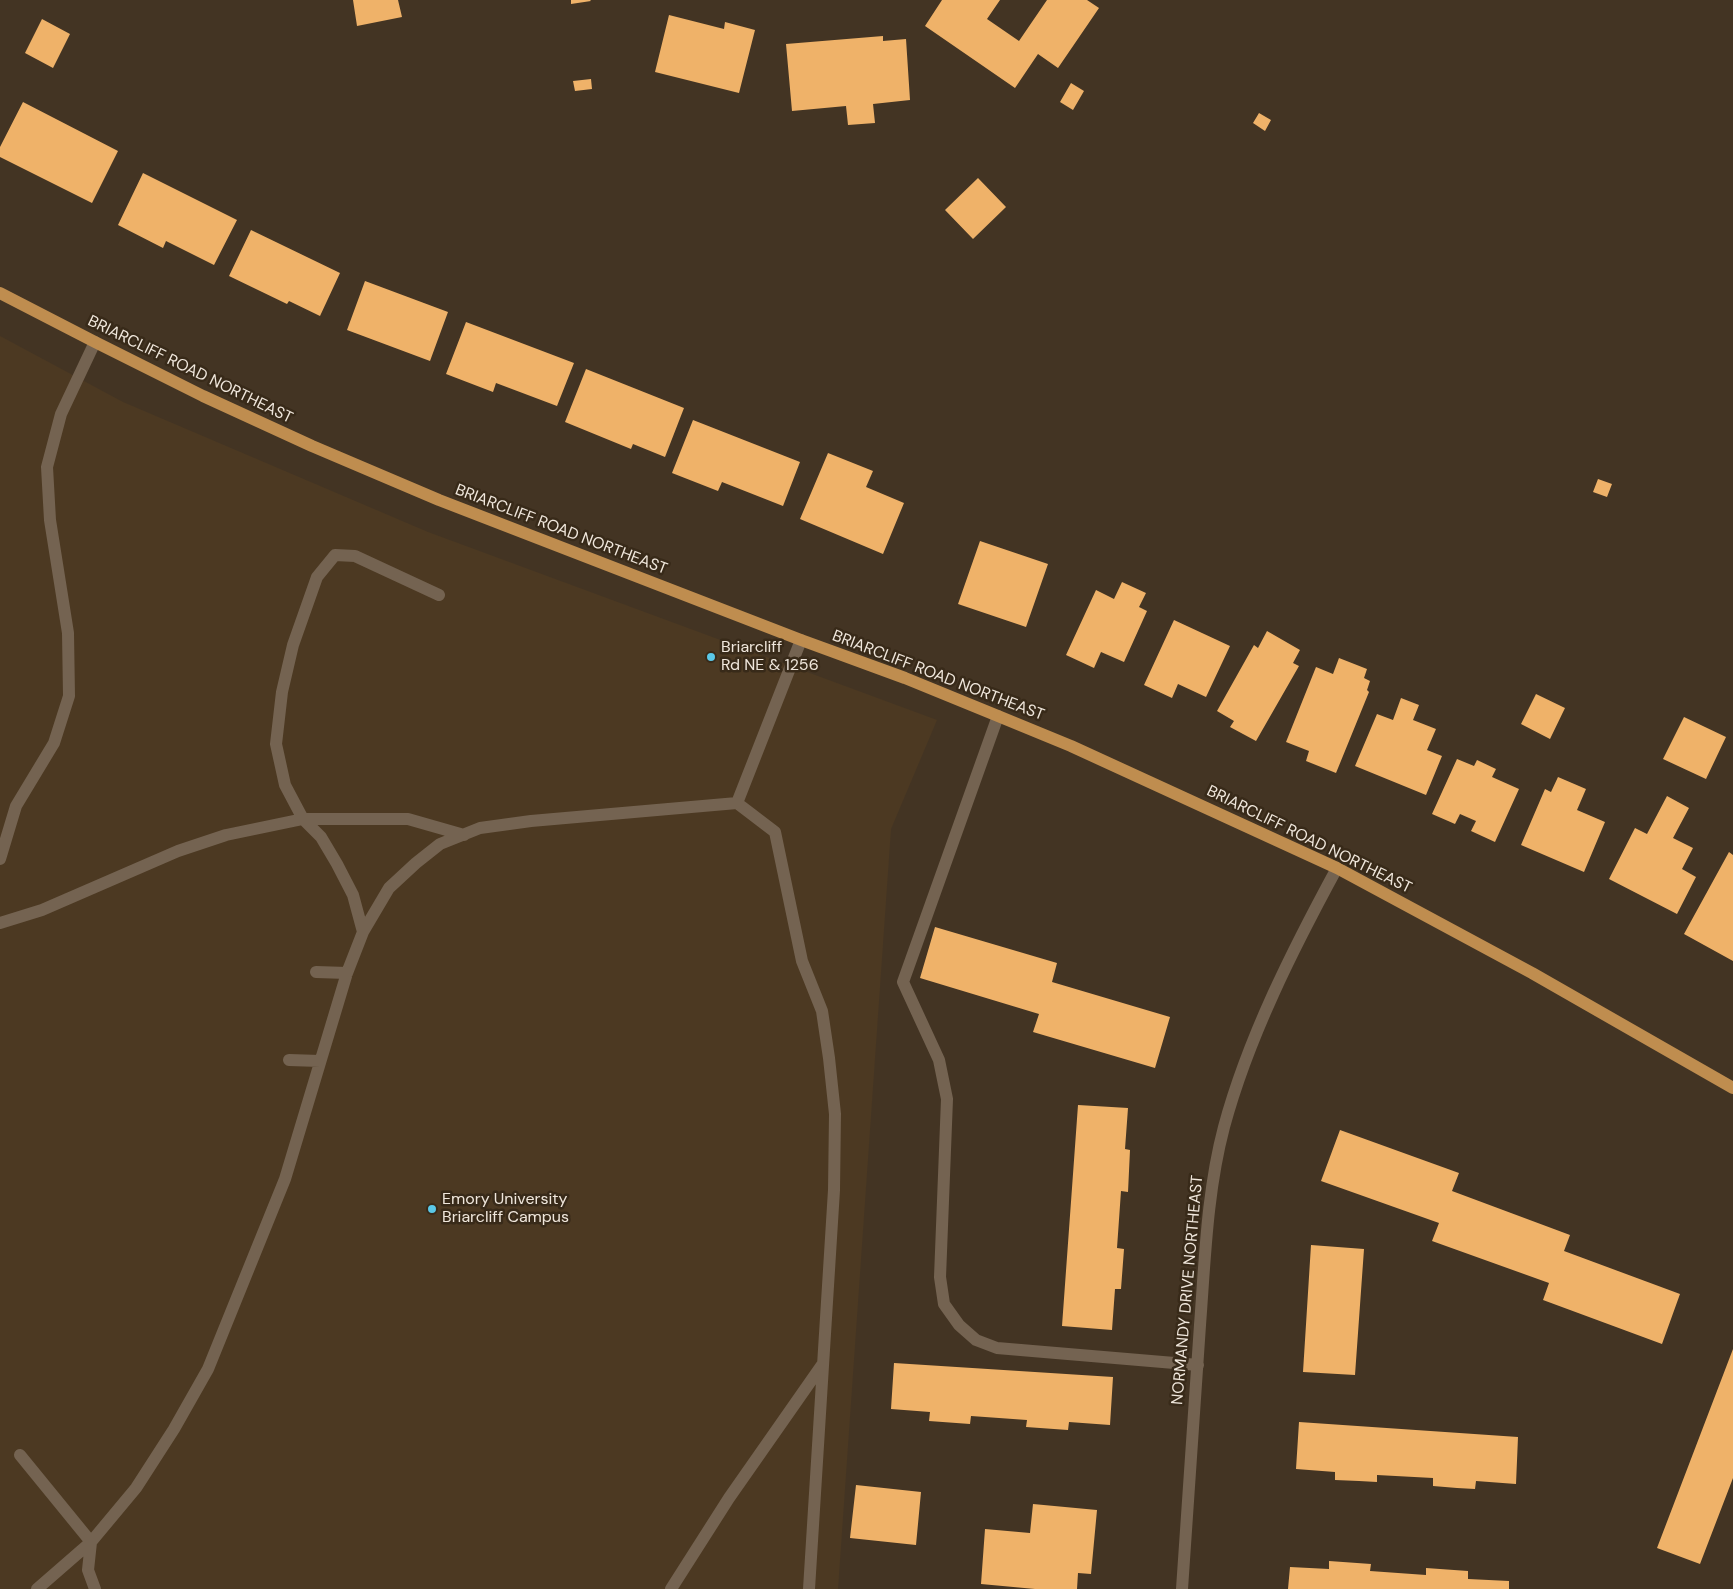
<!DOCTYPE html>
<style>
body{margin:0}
canvas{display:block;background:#433423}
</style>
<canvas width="1733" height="1589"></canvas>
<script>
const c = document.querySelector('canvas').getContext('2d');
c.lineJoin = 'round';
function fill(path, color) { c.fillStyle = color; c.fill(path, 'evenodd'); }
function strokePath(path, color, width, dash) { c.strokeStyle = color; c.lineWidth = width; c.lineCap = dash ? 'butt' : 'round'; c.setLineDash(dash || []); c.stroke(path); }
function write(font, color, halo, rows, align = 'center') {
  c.font = font + ' "DM Sans",sans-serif'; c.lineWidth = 5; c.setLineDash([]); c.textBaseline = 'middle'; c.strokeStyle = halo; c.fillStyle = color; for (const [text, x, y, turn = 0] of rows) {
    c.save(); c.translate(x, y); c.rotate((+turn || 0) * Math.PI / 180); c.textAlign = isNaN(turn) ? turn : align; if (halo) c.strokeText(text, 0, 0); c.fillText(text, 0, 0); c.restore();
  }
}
fill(new Path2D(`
 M0,336L123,402L428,532L937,720L891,829L838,1589H0Z`), '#4c3922');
fill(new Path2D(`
 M353,0H398L402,17L357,26Z
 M571,0H590L591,1L571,4Z
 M942,0H1000L987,19L1019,41L1047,0H1087L1099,8L1058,68L1038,54L1015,88L925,26Z
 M669,15L724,29L725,22L755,30L739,93L655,72Z
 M42,19L70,34L53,68L25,53Z
 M883,36V41L906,39L910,100L873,104L875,123L848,125L846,106L792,111L786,44Z
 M591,79L592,89L575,91L573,81Z
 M1071,83L1084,91L1073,110L1060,102Z
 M23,102L118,151L92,203L0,157V147Z
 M1259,113L1271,120L1265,131L1253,123Z
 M143,173L237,220L214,265L166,241L163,248L118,225Z
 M978,178L1006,207L973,239L945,210Z
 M251,230L340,273L320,316L289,301L287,304L229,276Z
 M365,281L448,312L430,361L347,330Z
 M466,322L574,363L557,406L496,383L493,392L446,374Z
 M586,369L684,408L665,457L633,444L631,449L565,422Z
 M693,420L800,462L783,506L722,482L718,491L672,473Z
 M828,453L873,471L866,487L904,503L883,554L800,519Z
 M1598,479L1612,484L1607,497L1593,492Z
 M980,541L1048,564L1026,627L958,604Z
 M1122,582L1146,593L1139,607L1147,611L1124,662L1101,652L1094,668L1066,655L1096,590L1114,599Z
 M1174,620L1230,646L1206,697L1178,684L1172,698L1144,685Z
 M1267,631L1300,650L1293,663L1299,666L1256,741L1230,727L1234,721L1217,711L1254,645L1258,648Z
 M1339,658L1367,669L1364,678L1370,681L1367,690L1369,692L1336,773L1306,761L1309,751L1286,742L1316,667L1333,674Z
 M1536,694L1565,708L1550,739L1521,724Z
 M1401,698L1419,705L1413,720L1436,729L1427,750L1442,756L1426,795L1355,766L1377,714L1393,720Z
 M1684,717L1726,737L1706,779L1663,759Z
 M1457,759L1474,766L1477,760L1496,769L1492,777L1519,789L1495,842L1471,831L1476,821L1460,814L1455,824L1432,814Z
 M1558,777L1586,789L1577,810L1605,822L1584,872L1521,845L1545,789L1551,792Z
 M1667,796L1689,808L1673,838L1693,848L1682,869L1696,877L1677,914L1609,879L1635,828L1647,834Z
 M1729,852L1733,855V961L1684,934Z
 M935,927L1057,963L1052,982L1170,1017L1155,1068L1033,1032L1039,1014L920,978Z
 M1078,1105L1128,1108L1125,1149L1130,1150L1128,1192L1121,1191L1117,1248L1124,1249L1121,1289H1115L1112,1330L1062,1326Z
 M1340,1130L1459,1173L1452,1191L1570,1235L1564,1251L1680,1294L1662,1344L1543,1300L1549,1283L1432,1241L1439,1223L1321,1181Z
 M1311,1245L1364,1249L1355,1375L1303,1372Z
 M1733,1349V1478L1700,1564L1657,1548Z
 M894,1363L1113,1377L1110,1425L1069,1422L1068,1430L1026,1427L1027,1420L971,1416L970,1424L929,1421L930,1412L891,1409Z
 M1299,1422L1518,1437L1516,1484L1476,1481L1475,1489L1457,1488L1433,1486V1478L1377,1475V1482L1359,1481L1335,1480V1472L1296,1469Z
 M856,1485L921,1492L916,1545L850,1538Z
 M1033,1504L1097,1510L1091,1574L1078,1573L1077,1589H1035L981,1584L985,1529L1030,1533Z
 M1329,1561L1371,1564L1370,1571L1426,1575V1568L1468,1571V1579L1509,1581V1589H1288L1290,1567L1329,1569Z`), '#efb269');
strokePath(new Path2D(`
 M998,716L903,982L939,1060L947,1099L940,1277L944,1304L959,1325L976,1340L997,1348L1198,1365
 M737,803L775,832L802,961L822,1011L829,1058L835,1114L834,1190L809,1589
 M0,859L16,806L54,743L69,696L68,633L50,520L47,467L61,414L95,342
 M0,923L42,910L178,851L226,835L303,819H408L464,835
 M363,932L353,895L337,864L321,837L303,819L285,785L276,744L282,692L293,645L317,577L335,555L355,556L439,595
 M316,972L347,973
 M289,1060L320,1061
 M20,1455L91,1542L88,1570L95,1589
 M37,1589L91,1542L136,1488L174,1429L208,1369L285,1179L347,973L363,932L389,888L416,863L440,844L480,828L531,821L737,803L801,640
 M671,1589L729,1498L822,1365
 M1182,1589C1188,1501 1194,1413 1200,1325C1205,1259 1207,1191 1224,1127C1248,1038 1293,949 1337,868`), '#746351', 12);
strokePath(new Path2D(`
 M0,293L95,342L203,396L312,446L439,500L801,640L905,678L998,716L1071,746L1337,868L1532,973L1733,1088`), '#bf8d4f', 12);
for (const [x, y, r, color] of [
 [711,657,5,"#5bc8e7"],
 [432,1209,5,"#5bc8e7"]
]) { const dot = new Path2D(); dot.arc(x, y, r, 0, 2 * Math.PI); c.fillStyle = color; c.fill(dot); strokePath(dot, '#382a19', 2); }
write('16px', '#f0e7dc', '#382a19', [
 ["BRIARCLIFF ROAD NORTHEAST",190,370,26],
 ["BRIARCLIFF ROAD NORTHEAST",561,530,21],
 ["BRIARCLIFF ROAD NORTHEAST",938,676,21],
 ["BRIARCLIFF ROAD NORTHEAST",1309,840,26],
 ["NORMANDY DRIVE NORTHEAST",1188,1290,-85]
]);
write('16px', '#f0e7dc', '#382a19', [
 ["Briarcliff",721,648],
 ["Rd NE & 1256",721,666],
 ["Emory University",442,1200],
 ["Briarcliff Campus",442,1218]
], 'left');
</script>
